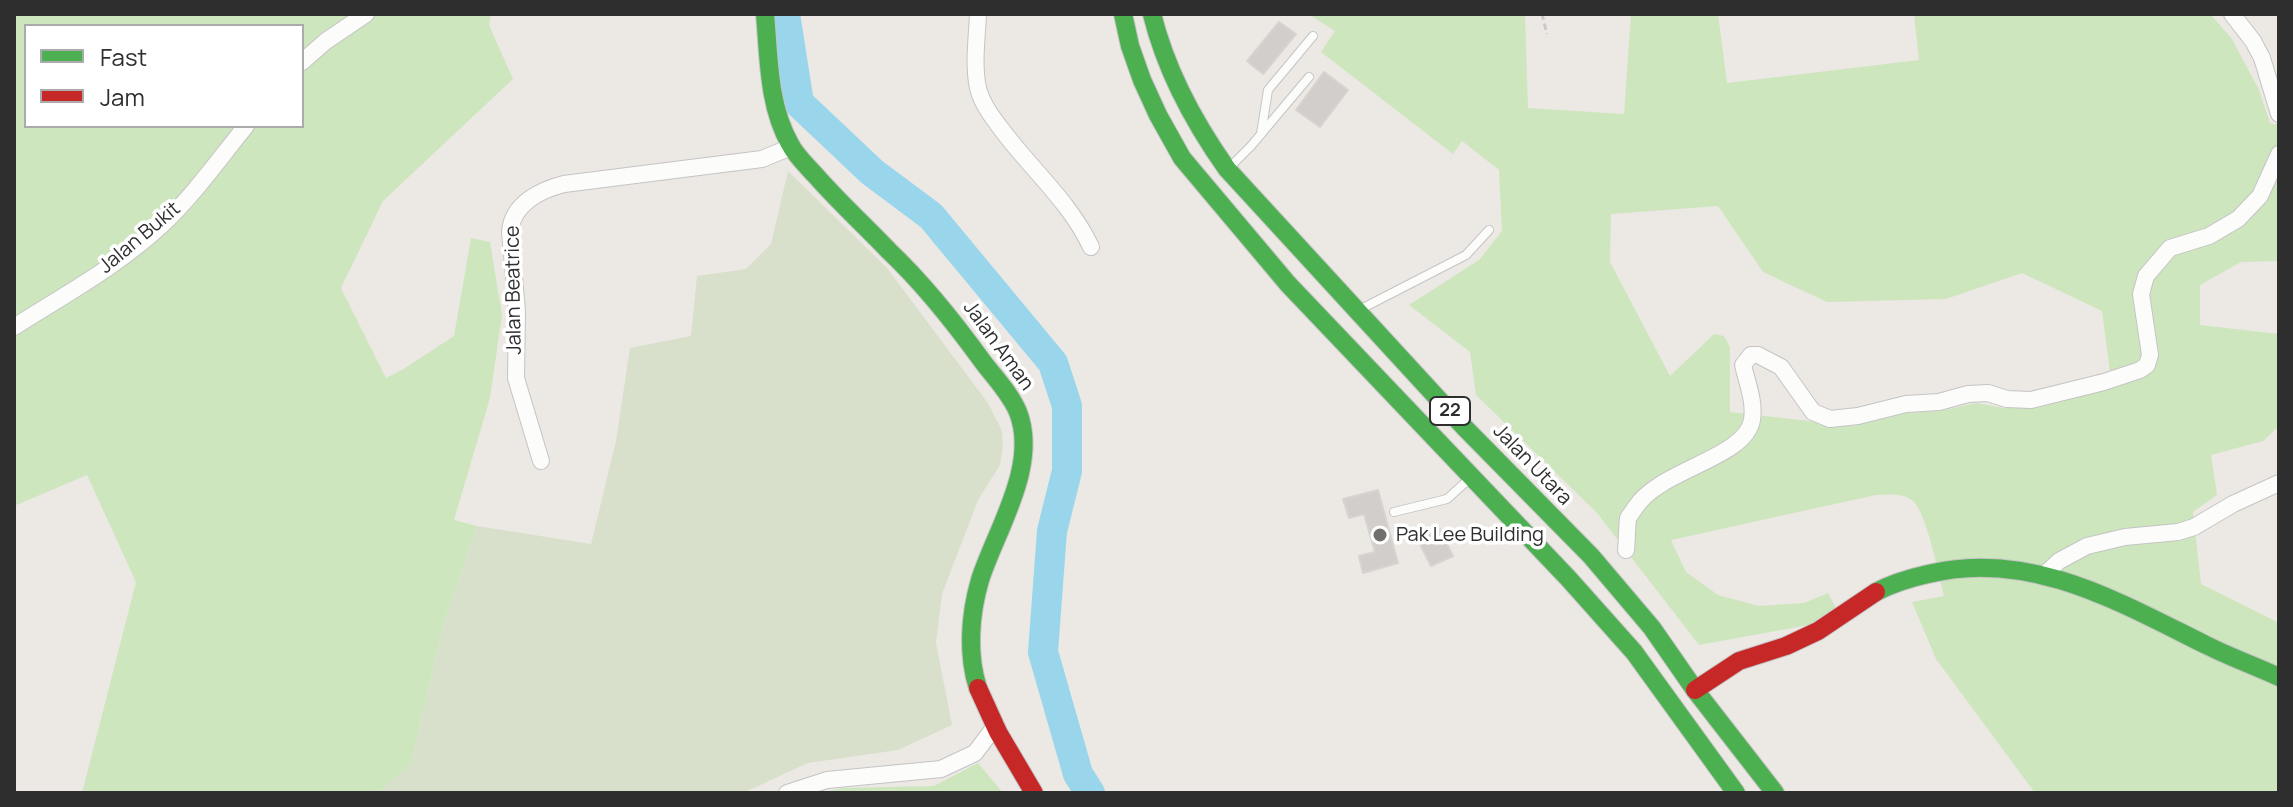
<!DOCTYPE html>
<style>
body{margin:0}
#map{position:relative;width:2293px;height:807px;overflow:hidden;background:#ece8e4;font-family:Manrope,sans-serif}
canvas{display:block}
.frame{position:absolute;inset:0;border:16px solid #2e2e2e;pointer-events:none}
.legend{position:absolute;left:24px;top:24px;width:280px;height:104px;box-sizing:border-box;background:#fff;border:2px solid #ababab;margin:0;padding:10px 14px;list-style:none;font-size:24px;color:#2e2e2e}
.legend li{display:flex;align-items:center;gap:16px;height:40px}
.legend b{width:40px;border:2px solid #ababab}
</style>
<div id="map">
<canvas width="2293" height="807"></canvas>
<div class="frame"></div>
<ul class="legend">
<li><b style="height:10px;background:#4caf50"></b>Fast</li>
<li><b style="height:10px;background:#c62828"></b>Jam</li>
</ul>
</div>
<script>
const c = document.querySelector('canvas').getContext('2d');
c.lineJoin = 'round';
function fill(path, color) { c.fillStyle = color; c.fill(path, 'evenodd'); }
function strokePath(path, color, width, dash) { c.strokeStyle = color; c.lineWidth = width; c.lineCap = dash ? 'butt' : 'round'; c.setLineDash(dash || []); c.stroke(path); }
function write(font, color, halo, rows, align = 'center') {
  c.font = font + ' Manrope,sans-serif'; c.lineWidth = 7; c.setLineDash([]); c.textBaseline = 'middle'; c.strokeStyle = halo; c.fillStyle = color; for (const [text, x, y, turn = 0] of rows) {
    c.save(); c.translate(x, y); c.rotate((+turn || 0) * Math.PI / 180); c.textAlign = isNaN(turn) ? turn : align; if (halo) c.strokeText(text, 0, 0); c.fillText(text, 0, 0); c.restore();
  }
}
fill(new Path2D(`
 M14,14H491L489,25L513,79L383,201L341,288L386,378L402,370L454,336L471,238L490,242L502,315L490,398L454,520L477,526L444,623L411,764L378,793H82L136,582L87,475L14,506ZM26,26H302V126H26Z
 M1308,14H1525L1528,108L1624,114L1631,14H1718L1727,83L1919,60L1914,14H2210L2232,39L2259,90L2270,123L2279,125V261L2241,262L2200,285V325L2279,334V426L2263,441L2211,455L2217,495L2193,512L2201,584L2279,623V793H2035L1936,659L1912,602L1944,596C1939,576 1927,514 1913,501C1902,492 1889,495 1876,495L1671,540L1686,572L1718,595L1759,606L1804,603L1828,593L1838,612L1814,624L1699,645L1597,513L1476,395L1470,352L1409,305L1479,260L1502,231L1499,170L1462,141L1453,154L1321,52L1335,31ZM1718,206L1763,272L1827,302L1946,299L2022,273L2102,311L2112,387L2037,408H2005L1976,403L1940,411L1902,413L1853,426L1730,412V347L1724,336L1714,334L1670,376L1610,262L1611,214Z
 M978,763L1003,793H823L842,788L934,786Z`), '#cee6be');
fill(new Path2D(`
 M788,171L887,268L988,403L1002,431L1003,446L1000,465L978,500L942,594L936,643L952,725L898,750L808,763L743,793H378L411,764L444,623L477,526L591,544L616,441L630,348L691,336L697,276L746,269L771,244Z`), '#d8e0cc');
strokePath(new Path2D(`
 M785,14L799,103L872,172L931,216L1053,363L1067,406V471L1052,531L1043,652L1078,774L1090,793`), '#99d6ec', 30);
const building = new Path2D(`
 M1279,22L1296,34L1263,74L1247,61Z
 M1324,72L1348,90L1320,127L1296,110Z
 M1378,490L1398,563L1363,573L1359,556L1375,552L1364,514L1349,518L1343,499Z
 M1439,528L1453,556L1431,566L1417,538Z`);
fill(building, '#d1cecb');
strokePath(building, '#d7d4d0', 2);
const lane = new Path2D(`
 M1261,134L1268,90L1313,36
 M1231,166L1251,146L1309,77
 M1361,309L1466,255L1489,230
 M1394,512L1447,499L1468,480`);
const street = new Path2D(`
 M978,14C977,38 973,64 978,88C982,104 992,117 1002,130C1031,169 1070,202 1091,247
 M2232,14L2253,41L2262,58L2279,114
 M302,62L326,41L366,14
 M14,327C64,295 118,266 162,225C193,196 219,159 246,126
 M541,461L516,378L517,311L510,232C512,204 540,190 564,184L762,159L791,147
 M1626,550C1627,541 1627,526 1628,518C1629,517 1634,509 1635,508C1659,469 1745,459 1752,420C1755,402 1747,382 1743,365L1751,355H1758L1781,367L1813,412L1830,419L1858,416L1906,404L1939,402L1968,394L1988,393L2007,399L2031,400L2104,382L2140,370L2147,365L2150,355L2141,294L2146,276L2170,248L2209,236L2238,219L2260,196L2279,154
 M2045,574L2059,561L2087,546L2125,537L2178,532L2194,527L2233,504L2279,483
 M787,793L827,780L941,769L975,753L996,725`);
const fast = new Path2D(`
 M765,14C769,58 768,105 790,144C796,156 808,167 817,177C840,203 865,226 889,251C925,285 954,322 983,362C995,378 1010,393 1018,412C1039,466 996,530 980,580C970,614 967,655 978,688
 M1123,14L1130,46L1142,80L1158,115L1182,158L1288,284L1568,578L1634,652L1736,793
 M1152,14C1166,71 1193,121 1227,169L1464,427L1591,556L1652,628L1695,690L1775,793
 M1876,592C1893,583 1910,578 1928,574C2029,549 2119,602 2206,645C2230,657 2255,666 2279,677`);
const jam = new Path2D(`
 M978,688L998,732L1034,793
 M1695,690L1739,661L1786,646L1818,631L1876,592`);
strokePath(lane, '#c5c4c5', 10);
strokePath(street, '#c5c4c5', 18);
strokePath(fast, '#c5c4c5', 20);
strokePath(jam, '#c5c4c5', 20);
strokePath(new Path2D(`
 M1542,14L1547,34`), '#c9c9c8', 3, [6, 4]);
strokePath(lane, '#fcfcfb', 8);
strokePath(street, '#fcfcfb', 16);
strokePath(fast, '#4caf50', 18);
strokePath(jam, '#c62828', 18);
for (const [x, y, r, color] of [
 [1380,535,8,"#706f6e"]
]) { const dot = new Path2D(); dot.arc(x, y, r, 0, 2 * Math.PI); c.fillStyle = color; c.fill(dot); strokePath(dot, '#fff', 3); }
for (const [x, y, w] of [
 [1450,411,40]
]) { const box = new Path2D(); box.roundRect(x - w / 2, y - 14, w, 28, 6); c.fillStyle = '#fff'; c.fill(box); strokePath(box, '#2e2e2e', 2); }
write('bold 18px', '#2e2e2e', null, [
 ["22",1450,411]
]);
write('20px', '#2e2e2e', '#fff', [
 ["Jalan Bukit",140,238,-40],
 ["Jalan Beatrice",514,290,-91],
 ["Jalan Aman",998,346,54],
 ["Jalan Utara",1532,465,46]
]);
write('20px', '#2e2e2e', '#fff', [
 ["Pak Lee Building",1396,535]
], 'left');
</script>
